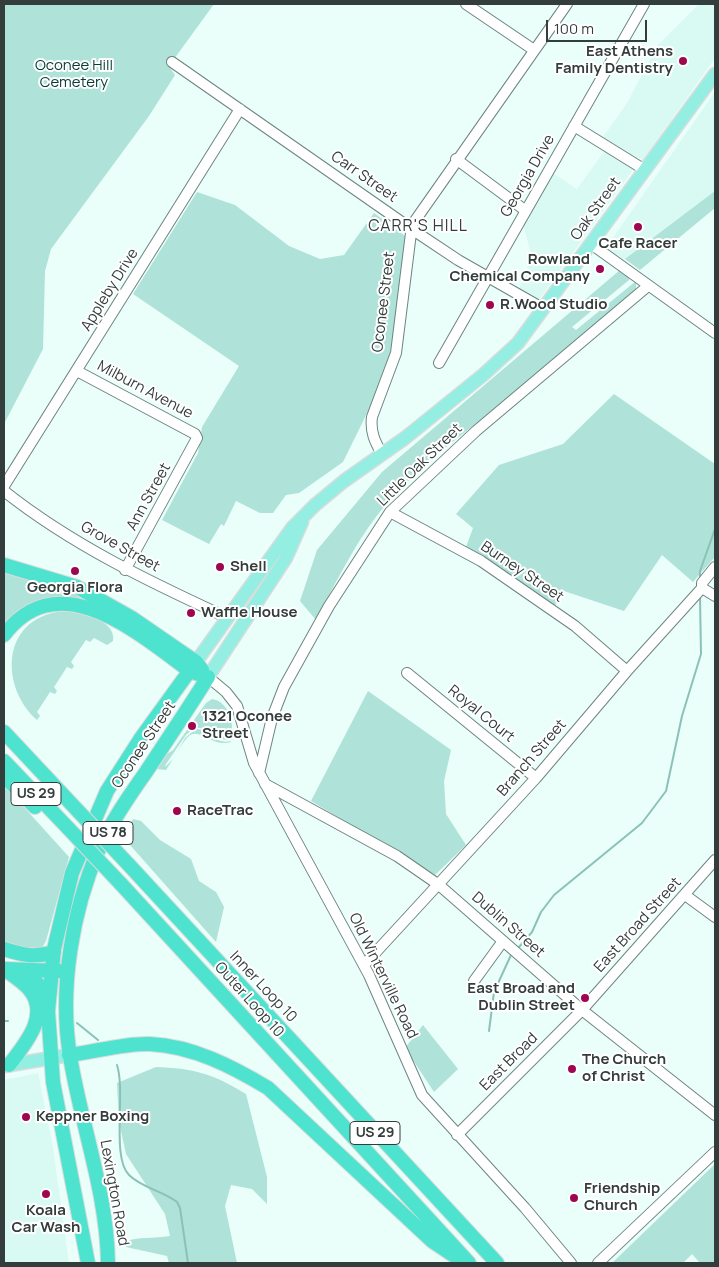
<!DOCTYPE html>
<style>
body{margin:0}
#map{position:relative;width:719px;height:1267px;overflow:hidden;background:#eafefa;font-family:Manrope,sans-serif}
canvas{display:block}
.frame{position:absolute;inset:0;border:5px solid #333d3b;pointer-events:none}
.scale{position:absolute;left:546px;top:20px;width:101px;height:22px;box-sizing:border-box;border:2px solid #333d3b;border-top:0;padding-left:6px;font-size:15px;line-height:18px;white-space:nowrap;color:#333d3b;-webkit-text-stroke:4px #fff;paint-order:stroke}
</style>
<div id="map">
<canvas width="719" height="1267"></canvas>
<div class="frame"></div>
<div class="scale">100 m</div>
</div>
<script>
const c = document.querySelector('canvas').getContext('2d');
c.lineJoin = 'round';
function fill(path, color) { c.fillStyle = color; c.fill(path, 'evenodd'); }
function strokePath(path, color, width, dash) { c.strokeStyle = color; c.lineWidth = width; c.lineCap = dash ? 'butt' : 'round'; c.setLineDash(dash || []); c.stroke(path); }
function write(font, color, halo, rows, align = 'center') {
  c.font = font + ' Manrope,sans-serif'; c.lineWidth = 4; c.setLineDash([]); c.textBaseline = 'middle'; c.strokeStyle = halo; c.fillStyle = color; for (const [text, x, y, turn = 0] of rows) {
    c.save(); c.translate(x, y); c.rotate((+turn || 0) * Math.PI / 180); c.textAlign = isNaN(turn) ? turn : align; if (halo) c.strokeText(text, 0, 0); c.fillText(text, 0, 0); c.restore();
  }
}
fill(new Path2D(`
 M699,4H715V58L643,160L601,140L627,103L657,46Z
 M715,92V201L638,266L605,249Z
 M606,149L635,167L538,301L518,291L532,258L523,224L553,173L577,189Z
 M38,1073L53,1148L69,1263H4V1080Z`), '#d8faf3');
fill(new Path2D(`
 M4,4H214L169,66L175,75L149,116L51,249L45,271L43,349L4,424Z
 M715,191V208L640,270L625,259Z
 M197,192L235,205L289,246L320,259L344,255L374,213L405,236L396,321L389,359L373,401L343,462L299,493L286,495L273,513H260L236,501L224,526L221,524L209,544L162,520L198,453L202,427L239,366L133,294Z
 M620,270L629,277V280L572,327L576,330L636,281V290C594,328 550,365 505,400C466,432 424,462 390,500C359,534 338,579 316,620L300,601L317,550L382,472Z
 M614,394L715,464V557L693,582L662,555L624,611L564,591L554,607L466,547L473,528L456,514L499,465L563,444Z
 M4,567L94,600L92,604L67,599L4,630Z
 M62,611C78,612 117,619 113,641L107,645L94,638L90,642L86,640L71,662L74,666L72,669L67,667L54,687L57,691L55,694L50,692L37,712L40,716L37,720C0,687 0,619 62,611Z
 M368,691L451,750L444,781L446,814L466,845L435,875L311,801Z
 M212,699C229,701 237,728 229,740C214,740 209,726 194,728L186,735L166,764L165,767L173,759L166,770L157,769L163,757L173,750L206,703Z
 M196,729C210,729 214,745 231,741V742C213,748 200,727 189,736C183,741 179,750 175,756L185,738Z
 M4,785L69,857L46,941L39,953L4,942Z
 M133,819L141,821L160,840L191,859L199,881L216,892L224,907L216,942L130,845L126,833Z
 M423,1025L458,1069L434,1092L405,1048Z
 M156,1067C193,1068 214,1074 246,1094L267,1177V1204L252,1189L231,1185L225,1206L237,1263H169L167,1256L126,1247L124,1242C138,1236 154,1239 170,1236L165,1214L126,1154L119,1122L117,1083Z
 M715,1164V1263H700L692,1254L683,1263H612Z`), '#afe2d8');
strokePath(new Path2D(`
 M700,579V571L715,529
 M519,947L532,932L541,912L554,895L642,823L666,791L682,716L701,654L700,598
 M4,1021H8
 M77,1023L98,1040
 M489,1031L494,992L511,955
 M117,1065C126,1093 111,1157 129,1175C142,1188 163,1191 177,1202L180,1208L188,1263`), '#8bc2b8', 2);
const minor = new Path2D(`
 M466,4L534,50
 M172,62L416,232L458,260L544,309
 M574,126L645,170
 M456,159L526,211
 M591,244L715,333
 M439,363L644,4
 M77,371L195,434L197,438L125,570
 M382,454C375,442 370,432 372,417L396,353L412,225L567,4
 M4,486L240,109
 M4,491C72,545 150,582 228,618
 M390,512L481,561L575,626L627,671
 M702,588L715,596
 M407,673L536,778
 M208,677L226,692L237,706L254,763L369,975L422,1095L525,1208L571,1263
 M259,773L272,718L284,687L329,606L390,512L476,431L648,286
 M265,784L397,856L439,885L582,1010L715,1115
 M685,895L715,917
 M364,965L536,778L627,671L702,588V583L715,567
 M474,981L503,941
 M457,1135L582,1010L715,860
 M598,1263L715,1152`);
const major = new Path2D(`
 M196,662L292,528L315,505L344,481L405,438L483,375L518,343L715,74
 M208,677L286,558L302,522
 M4,1066L69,1055`);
const highway = new Path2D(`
 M4,565L77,587L132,618L196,662L202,670
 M4,635C59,563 138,633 190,671L198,674
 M4,732L79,812
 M4,761L68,828
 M4,776L35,807
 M129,865L497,1263
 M121,884L469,1263
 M4,949C22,955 35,958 54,952
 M4,969C12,975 22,981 29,989C51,1015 25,1044 9,1065
 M6,969L59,971
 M20,972L37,983L49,999
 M69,1055C96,1052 123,1043 150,1044C193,1046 233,1067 268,1088L432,1241L456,1257
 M88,1263L53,1082L48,1011L54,949L72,873L107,791L141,738L196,662
 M108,1263C107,1192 81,1125 70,1056C59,989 72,911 99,849C111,822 129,796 146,772C167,740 188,709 208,677`);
strokePath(minor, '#6e8580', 12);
strokePath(major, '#dadcdc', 15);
strokePath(highway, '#dadcdc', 16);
strokePath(minor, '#fff', 10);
strokePath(major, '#94eee2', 12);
strokePath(highway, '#4de3ce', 14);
const highwayBridge = new Path2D(`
 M79,812L129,865
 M68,828L121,884`);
strokePath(highwayBridge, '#dadcdc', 16, []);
strokePath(highwayBridge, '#4de3ce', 14);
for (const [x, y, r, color] of [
 [683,61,5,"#9e064f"],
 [638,227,5,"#9e064f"],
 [600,269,5,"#9e064f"],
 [490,305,5,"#9e064f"],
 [220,567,5,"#9e064f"],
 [75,571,5,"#9e064f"],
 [191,613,5,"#9e064f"],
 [192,726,5,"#9e064f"],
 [177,811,5,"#9e064f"],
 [585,998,5,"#9e064f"],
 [572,1069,5,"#9e064f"],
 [26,1117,5,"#9e064f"],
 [46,1194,5,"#9e064f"],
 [574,1198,5,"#9e064f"]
]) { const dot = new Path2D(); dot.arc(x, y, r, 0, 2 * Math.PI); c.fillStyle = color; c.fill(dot); strokePath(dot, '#fff', 2); }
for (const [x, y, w] of [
 [36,794,50],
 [108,833,50],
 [375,1133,50]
]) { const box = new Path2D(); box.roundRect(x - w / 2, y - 11.5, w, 23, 4); c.fillStyle = '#fff'; c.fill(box); strokePath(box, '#333d3b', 1); }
write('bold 14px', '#333d3b', null, [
 ["US 29",36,794],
 ["US 78",108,833],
 ["US 29",375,1133]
]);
write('bold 15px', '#333d3b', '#fff', [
 ["East Athens",673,52,"right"],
 ["Family Dentistry",673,69,"right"],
 ["Cafe Racer",638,244,"center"],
 ["Rowland",590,260,"right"],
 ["Chemical Company",590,277,"right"],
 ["R.Wood Studio",500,305],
 ["Shell",230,567],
 ["Georgia Flora",75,588,"center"],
 ["Waffle House",201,613],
 ["1321 Oconee",202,717],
 ["Street",202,734],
 ["RaceTrac",187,811],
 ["East Broad and",575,989,"right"],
 ["Dublin Street",575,1006,"right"],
 ["The Church",582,1060],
 ["of Christ",582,1077],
 ["Keppner Boxing",36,1117],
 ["Friendship",584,1189],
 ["Church",584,1206],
 ["Koala",46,1211,"center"],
 ["Car Wash",46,1228,"center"]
], 'left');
write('15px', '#073b34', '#fff', [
 ["Oconee Hill",74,66],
 ["Cemetery",74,83]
]);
write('15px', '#333d3b', '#fff', [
 ["Georgia Drive",528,176,-60],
 ["Carr Street",364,177,35],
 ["Oak Street",596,209,-54],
 ["Appleby Drive",110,290,-58],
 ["Oconee Street",384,302,-83],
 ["Milburn Avenue",145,390,28],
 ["Little Oak Street",420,465,-44],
 ["Ann Street",149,497,-61],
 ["Grove Street",120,547,29],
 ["Burney Street",522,572,34],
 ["Royal Court",481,714,39],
 ["Oconee Street",144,745,-56],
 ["Branch Street",532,758,-49],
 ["Dublin Street",508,925,41],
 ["East Broad Street",638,925,-48],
 ["Old Winterville Road",383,976,64],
 ["Inner Loop 10",263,987,47],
 ["Outer Loop 10",249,1000,48],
 ["East Broad",509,1062,-45],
 ["Lexington Road",114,1193,80]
]);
c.letterSpacing = '1px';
write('16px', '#333d3b', '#fff', [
 ["CARR'S HILL",418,227]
]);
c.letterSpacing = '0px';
</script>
